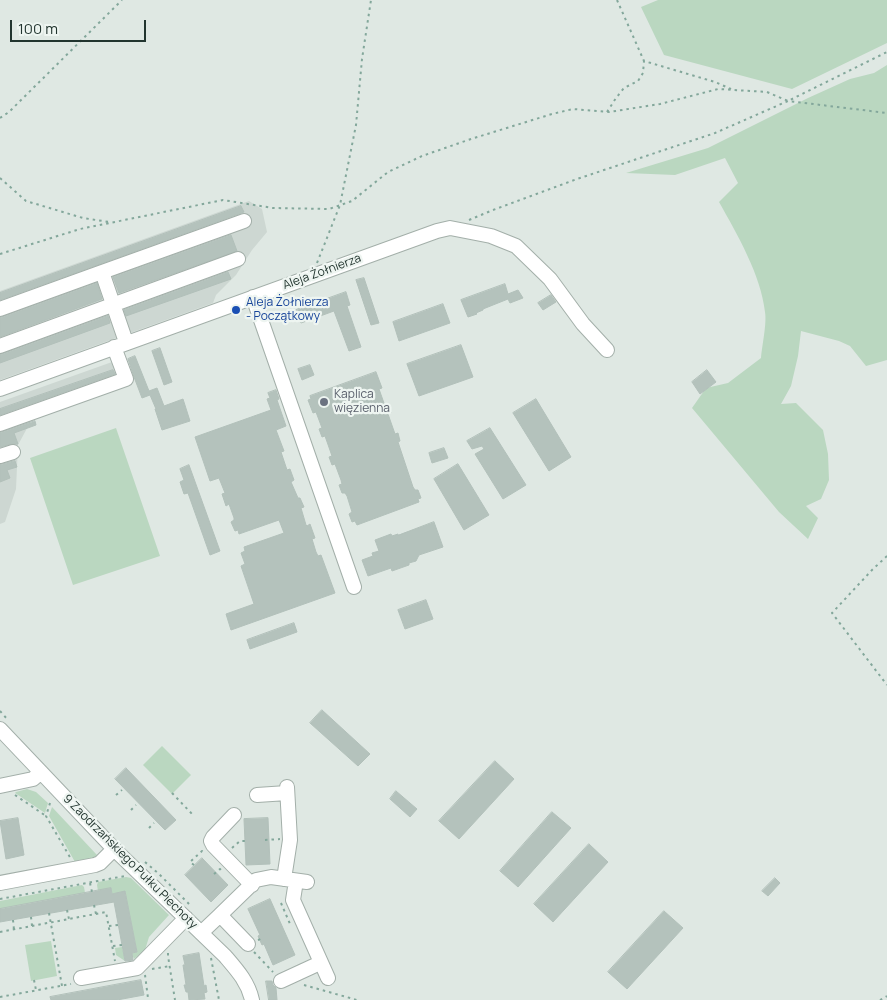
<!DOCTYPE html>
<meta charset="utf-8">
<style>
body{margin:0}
#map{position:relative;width:887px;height:1000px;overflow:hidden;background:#dfe8e3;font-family:Manrope,sans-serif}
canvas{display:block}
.scale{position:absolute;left:10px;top:20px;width:136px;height:22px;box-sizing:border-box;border:2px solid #22352f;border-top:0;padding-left:6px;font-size:15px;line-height:18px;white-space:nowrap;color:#22352f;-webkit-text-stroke:4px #eef5f1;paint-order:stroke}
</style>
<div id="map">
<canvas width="887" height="1000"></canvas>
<div class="scale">100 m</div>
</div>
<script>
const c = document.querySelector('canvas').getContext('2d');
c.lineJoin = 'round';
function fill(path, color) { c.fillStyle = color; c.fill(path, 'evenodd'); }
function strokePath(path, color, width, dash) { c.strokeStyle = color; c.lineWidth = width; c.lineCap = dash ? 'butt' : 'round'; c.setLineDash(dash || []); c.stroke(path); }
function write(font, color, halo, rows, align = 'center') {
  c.font = font + ' Manrope,sans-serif'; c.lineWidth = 4.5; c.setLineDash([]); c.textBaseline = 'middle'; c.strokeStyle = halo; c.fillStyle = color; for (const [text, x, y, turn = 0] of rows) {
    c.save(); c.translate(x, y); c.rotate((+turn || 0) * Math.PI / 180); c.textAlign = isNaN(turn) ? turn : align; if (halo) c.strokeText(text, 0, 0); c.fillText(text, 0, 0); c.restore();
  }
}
fill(new Path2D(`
 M249,201L262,209L267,232L252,250L236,275L216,295L213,303L0,380V291Z
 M126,357L120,389L32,419L18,445L16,489L5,522L0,524V402Z`), '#cdd7d2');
fill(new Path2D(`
 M658,0H887V43L792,89L664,55L641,7Z
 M887,65V360L866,366L850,346L839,341L801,331L798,356L791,386L781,404L796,403L823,430L828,454L829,480L821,499L806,506L818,518L808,539L779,512L692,408L706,388L728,383L761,358C762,346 767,323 765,312C761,275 737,234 719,202L738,183L725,158L675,175L626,173L708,148L808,98L850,79L874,73Z
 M116,428L160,556L73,585L30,458Z
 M162,746L191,775L172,794L143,765Z
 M27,789L36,792L48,803L45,813L15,793L16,792Z
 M52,807L97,855L94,859L75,862L49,816Z
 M126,877L131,878L169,915L149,937L145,950L134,959L132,954L124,956L125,961L116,955L115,948L122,947L124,955L137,952L125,892L112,894L111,889L98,891L97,885L98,882Z
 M82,885L84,887L85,893L0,909V901Z
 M51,941L57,976L31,981L25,945Z`), '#bad7c0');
const building = new Path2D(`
 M241,206L244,212L0,300V293Z
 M231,235L237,251L119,293L113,277Z
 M228,272L231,279L126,316L124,310Z
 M364,278L379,323L371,325L356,280Z
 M97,283L102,299L0,337V318Z
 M505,284L508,294L518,290L523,298L510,303L508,299L483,309V310L476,313L477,314L468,317L461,300Z
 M346,292L350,305L347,306L361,347L349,351L334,311L301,323L296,310Z
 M551,295L556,302L543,310L538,303Z
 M443,304L450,323L399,341L393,322Z
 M108,316L110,323L0,363V355Z
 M461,345L473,377L419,396L407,364Z
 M160,348L172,382L164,385L152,351Z
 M135,356L149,391L157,388L164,406L183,399L190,421L162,430L155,409H156L150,395L142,398L134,377L128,359Z
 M310,365L314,375L302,380L298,369Z
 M113,370L115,374L0,415V409Z
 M707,370L716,382L700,394L692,382Z
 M376,372L382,388L379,389L385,406L388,405L391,413L388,414L395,434L398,433L400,441L398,442L413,487L415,490H418L421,498L418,499L419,502L357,525L355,521L352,522L349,514L352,512L347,496L345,493H342L339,485L342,484L341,480L335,464L332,465L329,457L332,456L325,436L322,437L319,429L322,428L316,412L313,413L308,400L311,399L310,396Z
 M276,390L279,399L277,400L286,426L276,430L284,451L281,452L287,470L290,469L294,480L291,482L298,498H300L304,507L301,508L306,525L307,526L310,524L315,538L312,539L316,552L318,556L321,555L335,593L231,630L226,614L254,604L241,566L245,564L241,553L245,551L244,547L284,533L279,520L239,534L238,530L235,531L231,522L234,520V518L229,504L226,506L222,494L225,493L219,478L210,481L195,437L271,410L267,399L270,398L268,393Z
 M536,399L571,457L549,471L513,413Z
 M35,421L36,425L14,433L18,444H11L0,447V433Z
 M490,428L526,485L503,499L475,454L484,449L482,446L472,449L467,441Z
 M444,448L448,458L432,463L429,453Z
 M15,461L17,467L7,470L10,478L0,482V465Z
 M458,464L489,515L464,530L434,479Z
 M189,465L220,551L210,555L188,493L184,494L180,482L184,480L180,469Z
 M434,522L443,547L419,555L416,561L409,563V565L392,571L391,568L368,576L362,560L373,556L372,553L379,551L375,540L391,534L392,536L398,534V535Z
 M426,600L433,619L405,629L398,610Z
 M294,623L297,632L250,649L247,640Z
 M322,710L370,754L358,766L310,723Z
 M495,761L514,779L459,839L439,821Z
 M126,768L176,820L165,830L115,779Z
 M396,791L417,809L410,817L390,799Z
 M552,812L571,828L518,887L500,871Z
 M18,818L24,855L6,859L0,821Z
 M268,818L270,864L246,865L244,819Z
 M589,844L608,862L553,922L534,904Z
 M202,858L228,885L211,902L185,875Z
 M775,878L780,883L768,896L762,891Z
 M111,888L112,894L125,891L137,952L132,953L133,960L125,961L114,902L0,922V909Z
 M270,899L295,955L273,965L264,944L262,945L258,936L260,935L248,909Z
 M664,911L683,928L627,989L608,972Z
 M199,953L204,986L206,985L207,992L204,993L205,999L189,1000L188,992H186L184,985H186L183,965H185L183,956Z
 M141,980L144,995L117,1000H51L50,997Z
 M266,981H272L273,985L276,988L277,1000H269Z`);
fill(building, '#b4c2bc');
strokePath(building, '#b2c0ba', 1);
const minor = new Path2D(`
 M253,297L354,587
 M0,309L102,272
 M126,342L102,272L244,221
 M0,346L238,259
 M0,389L437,231L450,228L491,236L516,246L550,279L583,324L607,350
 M0,424L126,379L114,347
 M0,456L13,452
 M0,729L114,849L225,956C237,970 248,982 252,1000
 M0,786L33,779L41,772
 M257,795L287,793
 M234,815L213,837L211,841L213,845L252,885
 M284,879L290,840L287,787
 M296,881L293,900L328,978
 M0,883L95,865L100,863L114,849
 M220,915L256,880L271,877L307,882
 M201,933L220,915L248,944
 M81,978L137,968L186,918
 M281,981L320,963`);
strokePath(minor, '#a3afa9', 16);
strokePath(new Path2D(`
 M617,0L644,61L715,82L731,89
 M607,112L616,98L624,88L638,81L643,73L644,61
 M0,118L9,112L122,0
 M0,178L26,201L83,218L109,222
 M469,220L493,210L577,179L715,133L788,101L887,113
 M0,254L80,229L223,200L273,208L329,209L352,201L388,172L422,156L471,139L552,114L573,109L609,112L660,104L718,89L767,92L788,101L887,52
 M317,263L340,205L356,125L362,59L371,0
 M887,556L872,570L832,613L887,685
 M0,711L8,720
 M172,793L194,816
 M15,795L46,816
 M116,795L122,790
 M50,803L46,816L71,859
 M131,810L136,805
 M149,828L154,823
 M265,840L280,839
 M232,848L240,841H247
 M145,862L159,874L189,904
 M194,865L190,862L202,851L203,852
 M214,874L220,869L221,870
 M90,883L92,892
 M0,899L125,876
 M281,903L290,924
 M94,905L96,914
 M67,910L69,919
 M49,913L62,986
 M31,917L32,926
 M13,920L14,930
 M109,926L118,925
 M0,932L106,912L115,961
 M258,940L263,938
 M113,946L122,945
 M254,952L273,972
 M168,953V956L175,1000
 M211,958L219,1000
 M152,969L170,966
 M145,975L148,998L147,1000
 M34,980L36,990
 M304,985L357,1000
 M0,997L71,984
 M880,1000L887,996`), '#83a79b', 2, [2.5, 4]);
strokePath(minor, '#fff', 14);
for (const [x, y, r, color] of [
 [236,310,5,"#1a4fb4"],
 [324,402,5,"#6b7280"]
]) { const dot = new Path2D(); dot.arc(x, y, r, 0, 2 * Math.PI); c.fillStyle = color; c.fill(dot); strokePath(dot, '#eef5f1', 2); }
write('12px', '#22352f', '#eef5f1', [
 ["Aleja Żołnierza",322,272,-20],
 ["9 Zaodrzańskiego Pułku Piechoty",130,862,45]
]);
write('12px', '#164399', '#eef5f1', [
 ["Aleja Żołnierza",246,303],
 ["- Początkowy",246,317]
], 'left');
write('12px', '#5b616d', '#eef5f1', [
 ["Kaplica",334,395],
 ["więzienna",334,409]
], 'left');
</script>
